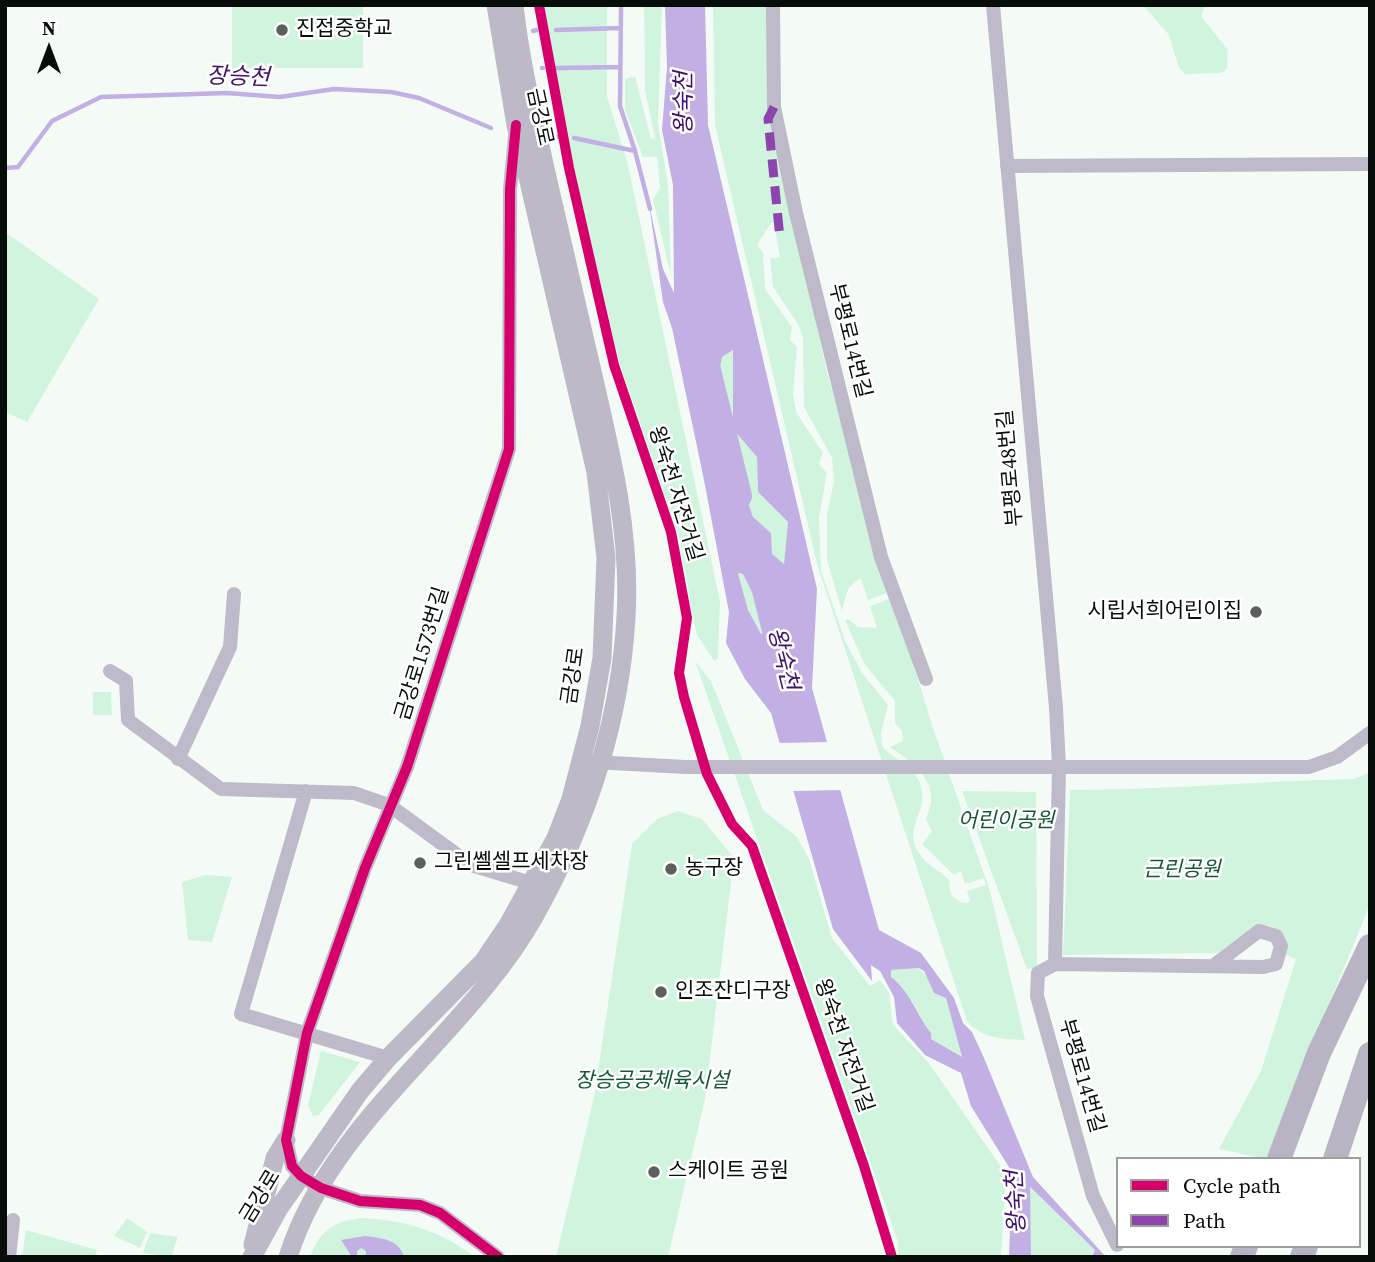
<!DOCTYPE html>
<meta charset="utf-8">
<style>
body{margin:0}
#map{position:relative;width:1375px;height:1262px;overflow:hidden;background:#f4fbf7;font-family:"Source Serif 4",serif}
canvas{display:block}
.frame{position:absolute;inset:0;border:7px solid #070e0a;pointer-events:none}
.legend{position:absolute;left:1116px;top:1157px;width:245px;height:91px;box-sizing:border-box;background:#fff;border:2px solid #9c9f9d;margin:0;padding:9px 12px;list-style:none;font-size:21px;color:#070e0a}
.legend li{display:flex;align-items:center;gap:14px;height:35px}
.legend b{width:35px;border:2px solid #9c9f9d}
.north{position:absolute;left:14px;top:14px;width:70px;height:70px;-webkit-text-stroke:5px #fff;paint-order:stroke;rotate:0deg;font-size:19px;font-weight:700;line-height:28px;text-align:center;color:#070e0a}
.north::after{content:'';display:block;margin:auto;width:24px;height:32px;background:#070e0a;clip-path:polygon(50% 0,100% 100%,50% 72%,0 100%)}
</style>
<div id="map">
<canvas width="1375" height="1262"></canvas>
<div class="frame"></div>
<ul class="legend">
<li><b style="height:9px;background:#d6006c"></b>Cycle path</li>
<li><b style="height:9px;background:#8e44ad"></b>Path</li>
</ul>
<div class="north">N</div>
</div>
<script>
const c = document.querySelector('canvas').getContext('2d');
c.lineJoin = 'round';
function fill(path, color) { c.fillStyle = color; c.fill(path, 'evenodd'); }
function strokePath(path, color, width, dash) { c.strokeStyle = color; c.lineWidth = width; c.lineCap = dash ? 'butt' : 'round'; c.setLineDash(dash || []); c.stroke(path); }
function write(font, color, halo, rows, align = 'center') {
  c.font = font + ' "Source Serif 4","Noto Sans KR",serif'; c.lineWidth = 5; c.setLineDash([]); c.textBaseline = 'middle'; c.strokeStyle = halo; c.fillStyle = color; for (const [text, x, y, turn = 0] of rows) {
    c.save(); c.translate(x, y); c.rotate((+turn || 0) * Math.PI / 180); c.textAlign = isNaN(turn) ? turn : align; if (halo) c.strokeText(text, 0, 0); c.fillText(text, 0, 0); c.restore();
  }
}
fill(new Path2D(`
 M232,5H363V68H232Z
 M544,5H607V96L628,165L720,602L718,658L714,661L696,633L679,536L619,361L570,152Z
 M644,5H662L658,124L668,185L671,276L653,200L660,188L657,157H643L625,110V79L635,76L651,139L655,138L645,90Z
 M713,5H767L774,130L826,368L863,503L933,728L990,891L1025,1040C1003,1039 982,1039 967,1021L817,564L715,125ZM771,223H774L780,258H770L773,287L798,324L803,338L804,407L832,458L834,482L827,514V560L842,611C846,598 845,585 861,579L868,600L887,593L889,599L870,606L877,628L858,627L848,619L845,620L865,665L895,701V723L902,731L903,741L890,747C909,761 934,776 931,803C930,809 927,814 926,819L932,832L922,844L954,875L961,871L965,884L984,878L986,885L967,891L970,901L967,903C955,902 947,893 950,881C941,871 929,867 921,856C899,825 934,812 918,779C911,765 892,758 882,746L881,733L888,705L862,673L846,643L821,571L819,517L827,473L819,464L823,453L796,412L793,394L797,347L790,340L792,327L765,289L763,253L757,245Z
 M1143,5H1205L1201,16L1228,50L1227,69L1221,73L1185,74L1179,68L1169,35Z
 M5,232L99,299L27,422L5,412Z
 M733,350V429L757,457L758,492L788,522L784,565L772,554L771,533L753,517L739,477L719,440L713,405L722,357Z
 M745,547L777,595L781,628L761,634L748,610L738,572L743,574L752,591Z
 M695,661L711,681L763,810L797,837L809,859L832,938L870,986L880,980L889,993L893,1025L928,1062L1006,1174L1001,1257H898V1242Z
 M93,692H111L112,715H93Z
 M1370,772V904L1266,1159L1219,1149L1261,1071L1296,959L1286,955L1285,939L1275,928L1265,925L1254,927L1218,953L1063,955L1070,790C1165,790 1259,781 1354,779Z
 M962,791L1036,792L1037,968L1027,969Z
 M678,811L702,819L734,858L705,1099L668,1257H556L594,1097L632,844L657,819Z
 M205,875L232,877L212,942L188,940L182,882Z
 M919,968L928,978L934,993L946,998L962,1058L931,1039V1033C917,1014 909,990 891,977V970Z
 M321,1051L360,1062L319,1115L313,1116L308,1105Z
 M1029,1187L1095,1250L1092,1257H1031Z
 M127,1218L147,1232L140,1248L114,1236Z
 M361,1218C405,1220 439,1230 475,1257H310C321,1230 332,1222 361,1218Z
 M26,1230L97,1250L95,1257H22Z
 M150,1233L178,1237L171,1257L143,1253Z`), '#d1f4df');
fill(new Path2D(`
 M665,5H705L708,125L817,589L812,688L879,930L921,953L954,998L963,1023L972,1032L984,1058L1033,1177L1106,1257H1092L1095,1250L1030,1187L1031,1257H1009L1012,1172L971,1106L961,1073L925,1055L897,1023L894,997L880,971L871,965L872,981L833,929L771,713L745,679L726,643L729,612L703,475L672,328L663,302L649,204L663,269L674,293L673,185L662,130L667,67ZM733,350V429L757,457L758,492L788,522L784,564L772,554L771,533L753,517L739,477L719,440L713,405L722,357ZM746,547L777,595L781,628L761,634L748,610L738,573L743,574L753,594ZM919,968L924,971L934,993L946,998L962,1057L931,1039V1033C917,1015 909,990 891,977V970Z
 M365,1236C381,1238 399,1239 404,1257H366V1251L361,1248L357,1251V1257H352L341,1240Z`), '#c2afe4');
fill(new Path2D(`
 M831,742L845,790L792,791L777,743Z`), '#f4fbf7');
strokePath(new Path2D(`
 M621,5L620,106L635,151
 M556,30L620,28
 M533,31L537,30
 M542,68H543
 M556,68L620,67
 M551,136L557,137
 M574,138L635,151L650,209
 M5,168L18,167L52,121L101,97L227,93L280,97L334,89L391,92L419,98L491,128`), '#c2afe4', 4.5);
strokePath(new Path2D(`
 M707,362L740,496
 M749,531L782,662`), '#c2afe4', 24);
strokePath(new Path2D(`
 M773,5L774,107L796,213L881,557L926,679
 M993,5L1056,708L1059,766L1055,964L1263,967L1276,964L1281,946L1276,936L1259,931L1213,966
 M1007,166L1370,164
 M110,671L126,681L128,720L221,789L354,793L389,805L471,865L534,884
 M178,759L230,647L234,594
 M594,762L685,767H1309L1337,757L1370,733
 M306,791L241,1014L388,1058
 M1055,964L1038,973L1037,996L1093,1196L1117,1245
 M9,1257L13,1220
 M498,1257L440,1213L420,1205L360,1201L321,1188L301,1176L292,1166L286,1140L307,1033L365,868L407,767L509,449L510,189L515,136`), '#bebac9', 14);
strokePath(new Path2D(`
 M253,1245L275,1158L286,1140
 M252,1257L279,1208L360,1091L388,1058L483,962L508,925L556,838L571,799L590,726L602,658L606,558L596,472L516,125L496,5
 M288,1257C332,1118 466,1038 535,915C587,822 620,724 626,617C631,537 612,457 594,380C578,311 562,242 546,173C534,118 520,62 514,5`), '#bdb9c7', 19);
strokePath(new Path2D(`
 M1279,1159L1319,1053L1370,946
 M1335,1159L1370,1054
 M1242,1257L1246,1246
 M1302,1257L1306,1246`), '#b8b4c4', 24);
strokePath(new Path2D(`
 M774,107L768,119L780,238`), '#8e44ad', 9, [18, 9]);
strokePath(new Path2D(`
 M539,5L569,168L614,365L671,532L687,618L679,673L684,697L707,774L732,824L752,846L864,1166L892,1257
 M498,1257L440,1213L420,1205L360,1201L321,1188L301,1176L292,1166L286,1140L307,1033L365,868L407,767L509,449L510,189L516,125`), '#d6006c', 10);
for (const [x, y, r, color] of [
 [282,30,7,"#5a615d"],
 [1256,612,7,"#5a615d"],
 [420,863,7,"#5a615d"],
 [671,869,7,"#5a615d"],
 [661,992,7,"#5a615d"],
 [654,1172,7,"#5a615d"]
]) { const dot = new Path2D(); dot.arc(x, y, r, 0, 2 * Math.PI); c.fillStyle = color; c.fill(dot); strokePath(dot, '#fff', 2.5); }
write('21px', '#070e0a', '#fff', [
 ["진접중학교",296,30],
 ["시립서희어린이집",1242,612,"right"],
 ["그린쎌셀프세차장",434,863],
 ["농구장",685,869],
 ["인조잔디구장",675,992],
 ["스케이트 공원",668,1172]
], 'left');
write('21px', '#070e0a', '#fff', [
 ["금강로",539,117,78],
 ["부평로14번길",849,341,76],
 ["부평로48번길",1011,468,-95],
 ["왕숙천 자전거길",675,494,73],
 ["금강로1573번길",423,654,-73],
 ["금강로",574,676,-82],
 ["왕숙천 자전거길",843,1046,71],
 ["부평로14번길",1081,1076,74],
 ["금강로",261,1197,-59]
]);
write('italic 21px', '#135838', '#fff', [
 ["어린이공원",1006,822],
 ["근린공원",1182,871],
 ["장승공공체육시설",652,1082]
]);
write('italic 23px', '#40116d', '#fff', [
 ["장승천",238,78,2],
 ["왕숙천",685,103,-90],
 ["왕숙천",782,659,76],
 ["왕숙천",1017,1202,-93]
]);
</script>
